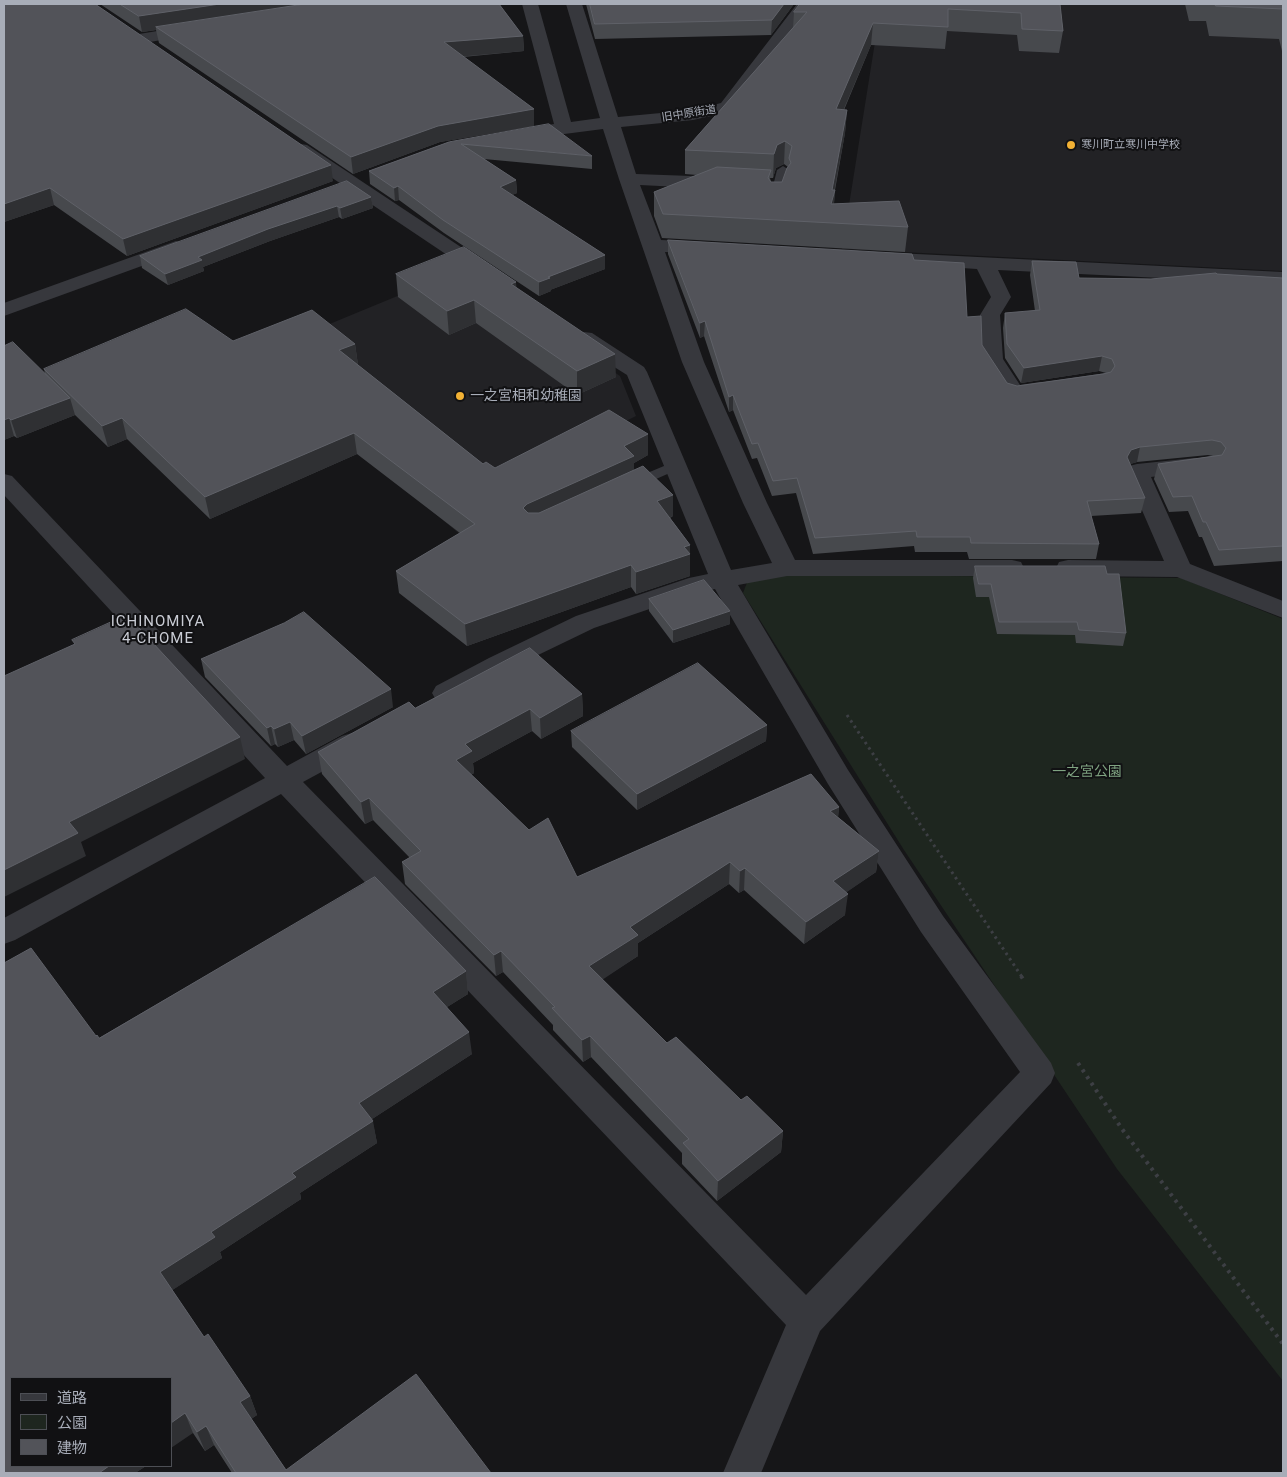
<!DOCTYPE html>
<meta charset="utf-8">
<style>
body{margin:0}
#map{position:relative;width:1287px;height:1477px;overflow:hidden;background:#161618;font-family:Roboto,"Noto Sans JP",sans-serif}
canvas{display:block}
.frame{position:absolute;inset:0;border:5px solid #a8adb8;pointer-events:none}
.legend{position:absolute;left:10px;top:1377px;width:162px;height:90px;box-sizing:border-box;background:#111113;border:1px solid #4d4f55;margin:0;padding:6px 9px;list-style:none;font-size:15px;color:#a8adb8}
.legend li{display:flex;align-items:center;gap:10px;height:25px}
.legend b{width:25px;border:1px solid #4d4f55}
</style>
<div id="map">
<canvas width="1287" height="1477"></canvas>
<div class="frame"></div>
<ul class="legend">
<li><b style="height:6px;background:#37383d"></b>道路</li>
<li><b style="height:14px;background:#1e261f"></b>公園</li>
<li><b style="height:14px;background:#525359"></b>建物</li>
</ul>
</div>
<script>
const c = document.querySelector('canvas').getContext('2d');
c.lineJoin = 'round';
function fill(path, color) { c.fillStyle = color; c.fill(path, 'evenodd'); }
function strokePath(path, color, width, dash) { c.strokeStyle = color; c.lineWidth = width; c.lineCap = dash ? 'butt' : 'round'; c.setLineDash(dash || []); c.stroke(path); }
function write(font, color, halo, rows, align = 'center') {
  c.font = font + ' Roboto,"Noto Sans JP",sans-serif'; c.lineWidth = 4; c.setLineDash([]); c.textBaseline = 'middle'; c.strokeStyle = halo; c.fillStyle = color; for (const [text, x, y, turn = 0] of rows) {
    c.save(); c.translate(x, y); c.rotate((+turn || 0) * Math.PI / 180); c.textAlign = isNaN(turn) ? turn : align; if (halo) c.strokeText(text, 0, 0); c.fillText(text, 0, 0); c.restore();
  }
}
fill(new Path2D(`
 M816,4H1283V271L842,249L875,42Z
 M463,269L620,376L636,416L550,459L473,545L247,358Z`), '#222225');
fill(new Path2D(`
 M791,571L836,575L1181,578L1283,619V1381L1117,1169L904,850L743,593L748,580Z`), '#1e261f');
strokePath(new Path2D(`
 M847,715L1022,977`), '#3d3f44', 3, [2.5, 4]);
strokePath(new Path2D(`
 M1021,976L1025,982
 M1078,1063L1122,1129L1283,1344`), '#3d3f44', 4, [3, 5]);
fill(new Path2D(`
 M783,166L789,170L781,202L779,205H771L769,202L777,170Z
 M676,461L681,462L683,465L681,468L638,487H628L626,484L628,481Z`), '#37383d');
fill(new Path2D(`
 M522,4H538L571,122L600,118L566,4H582L618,117L693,110L721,103L797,4H813L733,111L693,120L621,127L636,174L719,177L726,179L728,183L726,187L719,189L640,185L661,240L706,242L713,244L716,248L713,252L706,254L665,252L704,362L767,503L795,560H1012L1021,562L1024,568L1021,574L1012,576H787L738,585L848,770L943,916L1051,1063L1055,1073L1051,1083L820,1331L761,1473H723L786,1325L281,794L15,940L4,944V918L265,778L4,495V474L12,476L287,766L342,736L352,733L362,736L366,743L362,750L303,782L806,1295L1020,1072L921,932L828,784L715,589L702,591L594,628L507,670L454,700L445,702L436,700L432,693L436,686L489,658L576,616L689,578L708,574L627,375L576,343L573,338L576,333L584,332L592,333L644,367L647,372L731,570L772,563L743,503L682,362L619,179L603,129L518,140L512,139L509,135L512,131L554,124Z
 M194,25L200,27L202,30L200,33L139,44L133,43L131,39L133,35L139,34Z
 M301,144L307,145L491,267L494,271L491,275L484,277L477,275L295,153L292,149L295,145Z
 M176,241L183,243L186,247L183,251L4,316V303Z
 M876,252L1283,272V284L998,270L1011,297L1000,315L1003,359L1020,385L1040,382L1048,384L1051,389L1048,394L1014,399L1006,397L981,359L980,315L991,297L977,269L869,262L866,258L869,254Z
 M1194,458L1202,460L1206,465L1202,470L1151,477L1190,564L1283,601V618L1177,577L1068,576L1059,574L1056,568L1059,562L1068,560L1164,561L1125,471L1129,466L1137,464Z`), '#37383d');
fill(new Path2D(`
 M4,4L333,181L127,256L54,205L4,222Z
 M100,4H499L523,36L524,51L463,57L534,109V126L440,142L353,174L159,43L156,30L142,32Z
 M586,4H794L771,35L595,39Z
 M1060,4L1063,31L1059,53L1019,51L1017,35L947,31L945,49L871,45L844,110H847L845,133L835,190L834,204L908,227L905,252L662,238L654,216V192L697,175L685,174V150L793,28L794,12ZM784,164L788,167L782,182H771L770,178H773L776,168Z
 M1185,4H1283V55L1279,39L1209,36L1206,21H1189Z
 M449,142L592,156V169L484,159L516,180L517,193L512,195L605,255V269L550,290L551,291L539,296L444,233L399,200L395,201L370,184L369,171Z
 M371,197L373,208L342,219L339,217L270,241L203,267L204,271L168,285L142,268L140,256Z
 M668,240L914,260L967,317L982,345L1007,383L1017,386L1106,373L1099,371L1021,383L1005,358L1003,328L1005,313L1035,311L1030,275L1032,261L1079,278L1151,279L1217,274L1283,278V561L1214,566L1202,537H1199L1188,511L1169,512L1154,479L1158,464L1213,456L1208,455L1137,462L1130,464L1145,498L1141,513L1091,516L1099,544L1096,559H969L967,552H915L914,546L813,554L796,493L772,496L757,458L752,459L733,410L729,412L704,336L700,338L668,254Z
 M396,274L516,282V287L616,377L577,395L476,323L449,335L398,297Z
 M233,341L355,344L358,365L483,464L495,468L648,434V455L634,463V470L673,516L670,518L690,545V576L636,594L631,587L467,646L399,593L396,571L460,533L357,454L210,519L127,439L108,447L74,414L75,415L17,438L14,436L4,440V344L45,374L44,369Z
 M975,566L1126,633L1123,646L1076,643L1075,635L997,634L989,597H976L973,578Z
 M649,599L730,624L673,643L649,611Z
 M201,659L393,707L306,754L294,740L278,747L275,744L271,746L205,677Z
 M582,694L583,716L541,739L532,731L473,763L474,773L471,775L577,877L839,807L838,817L879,851L876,872L846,892L845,915L804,944L744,890L739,893L729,884L638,943V956L602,979L667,1043L741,1100L783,1131L781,1152L717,1201L682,1164V1153L591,1057L583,1062L553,1030V1025L503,972L496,976L405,884L402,862L410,858L373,820L365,824L322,774L318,752L415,708Z
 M767,725L766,741L637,810L572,747L571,731Z
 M466,971L468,994L447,1007L472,1054L372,1119L377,1143L300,1193L301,1199L220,1252L222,1258L172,1290L204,1337L250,1396L257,1415L251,1419L286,1470L491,1473H232L214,1445L205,1451L193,1433L11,1466H146L135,1473H4L96,1036L99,1038Z`), '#47494d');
fill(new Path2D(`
 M220,4H321L156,27V30L142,32L139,16Z
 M784,4H794L771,35L772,20Z
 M873,23L871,45L834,132L836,109Z
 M523,36L524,51L445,58L444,42Z
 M534,109V126L440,142L353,174L351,157L438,126Z
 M847,110L845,133L834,192L835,190L833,214L830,223L832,190Z
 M785,141L784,164L776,168L773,178L774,154L777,145Z
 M331,165L333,181L127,256L123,239Z
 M516,180L517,193L501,200L500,187Z
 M398,186L399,200L395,201L394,188Z
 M50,188L54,205L4,222V204Z
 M371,197L373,208L342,219L340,208Z
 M337,206L339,217L270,241L203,267L204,271L168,285L165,274L198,257L268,229Z
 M605,255V269L550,290L551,291L539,296V282L548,277Z
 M516,282L518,305L511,284Z
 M474,300L476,323L449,335L447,311Z
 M705,321L704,336L700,338V323Z
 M355,344L358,365L339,350Z
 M615,354L616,377L577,395V371Z
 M1102,356L1099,371L1021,383L1024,368Z
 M733,395V410L729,412V397Z
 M70,398L75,415L17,438L11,420Z
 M9,418L14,436L4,440V420Z
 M122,418L127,439L108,447L102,426Z
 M354,433L357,454L210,519L205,497Z
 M648,434V455L634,463V478L528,525L523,508L527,504L624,446Z
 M1140,447L1137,462L1128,465L1127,457L1131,450Z
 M673,495V516L657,523V501Z
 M690,545V576L636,594V572L684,547Z
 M631,565V587L467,646L465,624Z
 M730,611V624L673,643V630Z
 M391,689L393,707L306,754L302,736Z
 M582,694L583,716L541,739L540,718Z
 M530,709L532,731L473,763L474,773L458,782L456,760L465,744Z
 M290,722L294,740L278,747L274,729Z
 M767,725L766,741L637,810V794Z
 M271,726L275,744L271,746L267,728Z
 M240,737L245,759L81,842L86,856L4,897V870L69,822Z
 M369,798L373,820L365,824L361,802Z
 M839,807L837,829L830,811Z
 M879,851L876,872L831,903L833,881Z
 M730,862L729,884L638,943V956L590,988L589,966L630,927Z
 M745,868L744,890L739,893L740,871Z
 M848,894L845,915L804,944L806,922Z
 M501,951L503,972L496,976L494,955Z
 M466,971L468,994L436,1014L433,992Z
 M469,1032L472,1054L363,1125L359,1103Z
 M590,1036L591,1057L583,1062L582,1040Z
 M373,1121L377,1143L300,1193L301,1199L220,1252L222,1258L168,1293L160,1272L211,1232L292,1173Z
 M783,1131L781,1152L717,1201L718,1181Z
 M250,1396L257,1415L247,1422L240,1402Z
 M185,1413L193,1433L171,1448V1423Z
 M206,1426L214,1445L205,1451L197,1432Z
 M109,1466H146L135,1473H99Z`), '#2f3033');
const building = new Path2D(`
 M4,4H95L331,165L123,239L50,188L4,204Z
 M120,4H220L139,16Z
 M305,4H499L523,36L444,42L534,109L438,126L351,157L156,27Z
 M590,4H784L772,20L595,24Z
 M800,4H1060L1063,31L1022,29L1021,13L948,9V27L873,23L836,109L847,110L832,190H835L831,204L899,201L908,227L663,214L654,192L717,167L771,170L768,178L771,182H782L787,168L791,163L789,158L792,146L785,141L777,145L774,154L685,150L807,12H794Z
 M1215,4H1283V9L1216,6Z
 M549,124L592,156L461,144L516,180L500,187L605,255L548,277L550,278L539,282L443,220L398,186L394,188L369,171L449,142Z
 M347,181L371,197L340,208L337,206L268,229L198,257L202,260L165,274L140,256Z
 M668,240L912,254L914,260L964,263L967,317L981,316L982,345L1007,383L1017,386L1103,374L1111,372L1115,366L1112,359L1102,356L1024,368L1007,344L1005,313L1040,310L1032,261L1076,262L1079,278L1151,279L1216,273L1217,274L1283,278V546L1219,550L1206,522H1203L1192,496L1173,497L1158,464L1222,455L1226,448L1221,442L1212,440L1140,447L1131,450L1127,457L1145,498L1087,501L1099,544L971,543L970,537H917L916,531L815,538L797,478L773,481L758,443L752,444L733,395L729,397L705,321L700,323Z
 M464,247L516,282L511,284L615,354L577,371L474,300L447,311L396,274Z
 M186,309L233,341L312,310L355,344L339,350L483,464L486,462L495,468L609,410L648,434L624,446L634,456L527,504L523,508L528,513H539L643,466L673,495L657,501L690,545L684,547L690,554L636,572L631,565L465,624L396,571L475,524L354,433L205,497L122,418L102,426L44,369Z
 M13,342L70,398L11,420L9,418L4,420V344L5,345Z
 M975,566H1105L1107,574H1119L1126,633L1079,630L1077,622H999L991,584H979Z
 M704,580L730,611L673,630L649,599Z
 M304,612L391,689L302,736L290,722L274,729L271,726L267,728L201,659L284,623Z
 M127,615L240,737L69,822L78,833L4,870V676L75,644L72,640Z
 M530,648L582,694L540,718L530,709L465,744L472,751L456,760L529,830L548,818L577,877L811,774L839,807L830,811L879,851L833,881L848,894L806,922L745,868L740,871L730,862L630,927L638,935L589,966L667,1043L676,1037L741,1100L747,1096L783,1131L718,1181L683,1143L689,1139L590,1036L582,1040L552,1008L555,1007L501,951L494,955L402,862L421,851L369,798L361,802L318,752L409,702L415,708Z
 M698,663L767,725L637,794L571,731Z
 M375,877L466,971L433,992L469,1032L359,1103L373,1121L292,1173L296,1177L211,1232L215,1237L160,1272L204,1337L208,1334L250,1396L240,1402L286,1470L416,1374L491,1473H236L206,1426L197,1432L185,1413L171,1423V1378H11V1466H109L99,1473H4V963L31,948L96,1036L97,1035L99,1038Z`);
fill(building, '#525359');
strokePath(building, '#5f6168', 1);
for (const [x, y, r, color] of [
 [1071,145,5,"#f2b134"],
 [460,396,5,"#f2b134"]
]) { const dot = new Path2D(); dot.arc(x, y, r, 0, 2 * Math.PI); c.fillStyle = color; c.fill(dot); strokePath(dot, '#111113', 2); }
write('11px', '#a8adb8', '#111113', [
 ["旧中原街道",689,114,-9]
]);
write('11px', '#a8adb8', '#111113', [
 ["寒川町立寒川中学校",1081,145]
], 'left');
write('14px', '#a8adb8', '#111113', [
 ["一之宮相和幼稚園",470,396]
], 'left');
write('14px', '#7fa381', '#111113', [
 ["一之宮公園",1087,772]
]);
c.letterSpacing = '1px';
write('15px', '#c9ccd4', '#111113', [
 ["ICHINOMIYA",158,622],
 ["4-CHOME",158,639]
]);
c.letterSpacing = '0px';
</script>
